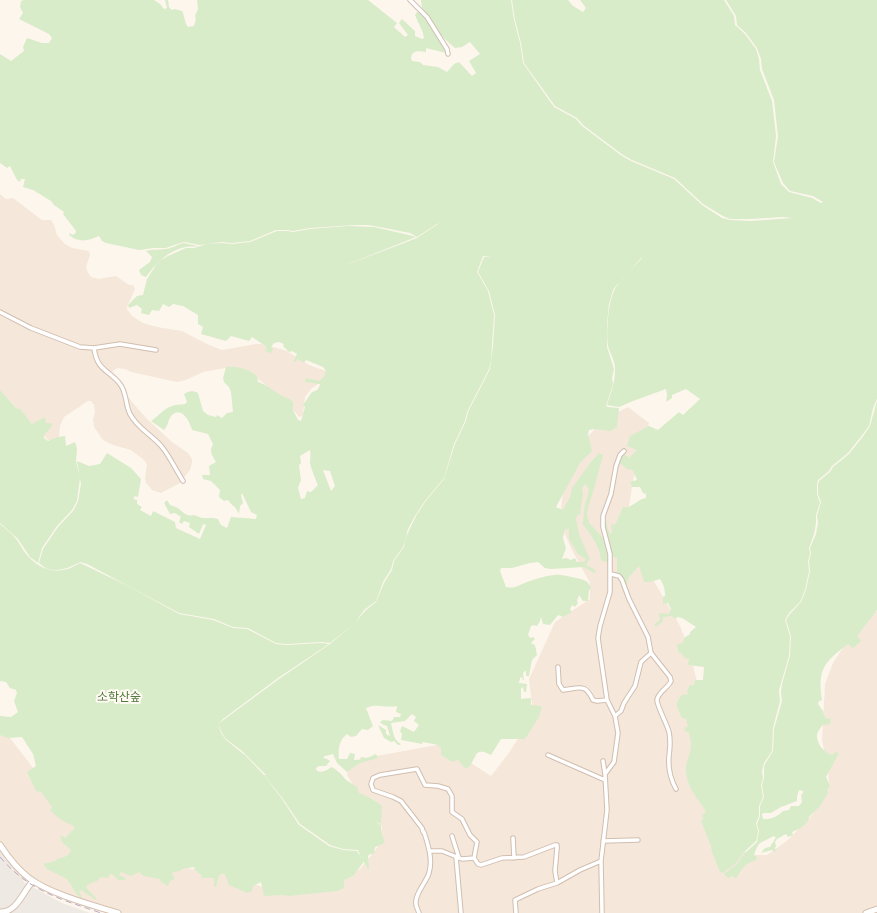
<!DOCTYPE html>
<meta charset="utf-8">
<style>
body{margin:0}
canvas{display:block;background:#fdf6ec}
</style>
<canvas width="877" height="913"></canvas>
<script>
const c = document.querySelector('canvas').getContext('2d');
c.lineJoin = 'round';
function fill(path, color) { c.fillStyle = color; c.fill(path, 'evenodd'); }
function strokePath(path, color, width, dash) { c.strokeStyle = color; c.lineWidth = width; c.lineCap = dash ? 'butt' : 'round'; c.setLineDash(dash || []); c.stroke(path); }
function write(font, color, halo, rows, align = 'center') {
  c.font = font + ' "Source Sans 3","Noto Sans KR",sans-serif'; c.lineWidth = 4; c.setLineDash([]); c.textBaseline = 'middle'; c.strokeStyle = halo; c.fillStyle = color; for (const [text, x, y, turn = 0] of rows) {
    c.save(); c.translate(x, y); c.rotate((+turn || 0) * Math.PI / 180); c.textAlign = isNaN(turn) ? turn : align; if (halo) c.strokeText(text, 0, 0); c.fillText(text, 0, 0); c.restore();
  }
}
fill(new Path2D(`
 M0,194L6,199L13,198L42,220H51L54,225L57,235L65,244L72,248L89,251L90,255L86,267L87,271L91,277L98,279L116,276L129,285H133L135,289L127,307V309L132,316L143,323L157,327L182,331L207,344L222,350L256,344H263L287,351L309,365L326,371L327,378L312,388L305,397L303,414L302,416L299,417L286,401L248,371L225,368L203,372L186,380L177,382L131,372L125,369L117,368L113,371L112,373L132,402L147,419L172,442L188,453L192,459V463L190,470L180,483L161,493L152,490L146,483L145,478L147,464L144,460L131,450L113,445L103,440L94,427L93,420L95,412L94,405L91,401H88L64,417L60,426L59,437L56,440H48L0,391Z
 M628,407L649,423L645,446L633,480L628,514L651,576L680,626L689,649L697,682L732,842L750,855H767L788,840L812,815L829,788L828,769L822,740L825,684L833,663L848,640L872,614L877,611V911L869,913H122L62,895L12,876L0,857V725L37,773L155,863L217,873L273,890L338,881L360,869L377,848L382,827L374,809L357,791L347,775L349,761L442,744L491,776L508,754L530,721L532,704L529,679L555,622L590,599V583L572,550L559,521L564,486L582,443L604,419Z`), '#f5e8da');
fill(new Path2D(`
 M0,852L25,883L62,903L90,913H4L0,912Z`), '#efe9e4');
fill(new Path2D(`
 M24,0H154L160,4L164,9L167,8L165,0H168L169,7L172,10L175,9L182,11C185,16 184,22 188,27L194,26L196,19L195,16L198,9L197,0H368L397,23L394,27L405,37L408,35L399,23L402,19L415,31V36L422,39L424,38C423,30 418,23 415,15L417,12L421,13L424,17L445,47L446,53L426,48V52C419,51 412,50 411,58L412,61L420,62L423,65L438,67L447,72L454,64L459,62L472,76L476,73L469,61L480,54L470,42L462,47L455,48C451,44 446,41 443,37C434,28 431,17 422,8L421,0H511L514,20L520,43L523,63L554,107L576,119L582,126L622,156L631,161L674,179L702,205L722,218L730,220L751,221L793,218L783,217L751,219H730L723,216L703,204L675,178L632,160L623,155L583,125L577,118L555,106L524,63L521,43L515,20L512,0H568L573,6L583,12L586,8L580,0H724L734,16L735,25L744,33L756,49L759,59L760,70L772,101L776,136L773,162L781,184L789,192L812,198L821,203L823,202L813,196L790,191L783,183L774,162L778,136L774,100L762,69L761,59L757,48L745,32L737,25L736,16L726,0H877V399L873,408L869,426L863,434L848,453L832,466L829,471L818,480L817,484V494L820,503L816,515V523L814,534L809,548L810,554L808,561L809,571L805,590L800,602L789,613L785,620L790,636L789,656L779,690L780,701L773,728L772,751L764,763L762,771L763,778L761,785L763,797L759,806V816L756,823L758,831L757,838L756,841L742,854L736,863L723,873L720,872L712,852L711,846L701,821L703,819L702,815L706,812C703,805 698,801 694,794C690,789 686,776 686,771C685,763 690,756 691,747C691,742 690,737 689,732H686L684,728L688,726L686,719L682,718C677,706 673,704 683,694L686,695L688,694L687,690L690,685H694L695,680H703L704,667L688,665L689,658L686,659L681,653L678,652L677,644L683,643L684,638L690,634V632L696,627L682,618L677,617L676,619L672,616L663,617V621L656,627L654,625L660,620L659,613L669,614L671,609L668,603L663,604V597L665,596C665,589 664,585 660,579L650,582H644L639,566L629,577L626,586L622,576L617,573V558L613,557L604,520H606L608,529L610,534L612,533L611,524L614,525L616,523L623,507C632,509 637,499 646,498V494L643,493L640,487H632L630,482L637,480L633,470L627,469L619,462L623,453L629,458L637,450L627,446L630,436L649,426L658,430L679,412L683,415L700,399L686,389L672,395V398L666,402L667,395L666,389L633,401L619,407L607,405C611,392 615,383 615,370C616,362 610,354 608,346C606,332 608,304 614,291C619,280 633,268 642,258H641L616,286L613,290L609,304L607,323V347L614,369L612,378L613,384L606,406L608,407L619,408L617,427L611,431L594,429L589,430L588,434L592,451L580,463L556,507L563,510L570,497L572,488L591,462L599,453L603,455L596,482L588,508L587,515L589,523L604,539L606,544L608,561L605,562L601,560C600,546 590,534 582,523L583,522L584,510L589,489L585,484L582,488L583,494L580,514L578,515L576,518L579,534L590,560L588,561L586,565L594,569L596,572L594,573L584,567L551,569L545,568L538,562L530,563L512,568H501L500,571L506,587C515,589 519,585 527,582C535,579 546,576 554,575C561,574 570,577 576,578C583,579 589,581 591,588L589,590L588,601H583L579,595L577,601L578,603L575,607L572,605L570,609L572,612L563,617L558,615L550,625L543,624L541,617L540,621L537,626L533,625L531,626L528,635L530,638L533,637L535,639L531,643L535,645L537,655L532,660L529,676H526V670L523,673L524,680H523L522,677L520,678L519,683L527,684L526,692H524L523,687L521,688V699L531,698V705L540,706L542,707L539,717L525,739H501L491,755C486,753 483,750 477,753L470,766L466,769L458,760L452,762L441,755V749L438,745L423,742L422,744L401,740L402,734L400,731L402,726L414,732L419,725L414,721L416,717L412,714L405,721L391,723C393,731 393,740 401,744L400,745H398L394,741L391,742L384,738L378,725L386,730V734L390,736L387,726L382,724L380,722L383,720L392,721L394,717H400L401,714L396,712L397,706C385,708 377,703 366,708L373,726L368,730L362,729L356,736L351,737L347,734C339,740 338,749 339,759H347L350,753L355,754L354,760H360L361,757L367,758L376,754L378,758L360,763L347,772L337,763L333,754L325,756L323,758L327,759L330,761L326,766H319L316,768L317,771C324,773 326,770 332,767L340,773L346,780L357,787L359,793C368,796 374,800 382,806L381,824L375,821L381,825V832L385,843L375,847L374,854H370L368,856L369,870L363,861V863L353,876L344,880V888L337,891L289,896L283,895L264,896L261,882L253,886L252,891L247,893L229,885L225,875L222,874L219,875L216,887L214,886V878H201L202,876L195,870L194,867L182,869L180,871L174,872L172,874L175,879L170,881L168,886L161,882L160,879L144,876L139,872L131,876L121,872L119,875L126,878L125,880H118L111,873L108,878L101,877L97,881L93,882L86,886L88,890L96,898V900L81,890L79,891L82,898H81L78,896L67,879L47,869L44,865L45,863C51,863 53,862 58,859C64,856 68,858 71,850L62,842L60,835L65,838L74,829V826C64,822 57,818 50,810L52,807L41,792L36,791L27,772L36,766L33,754L22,737L8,738L0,735V716L11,717L18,712L14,701L17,693L16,690L10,688L6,682L0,681V524C6,529 12,534 16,539C19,543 21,546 23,550C38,571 58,577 80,563L128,586L179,614L213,620L233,628L247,629L276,644L287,645L321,643L329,644L278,678L223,719L218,724L221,733L226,740L246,756L263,774L282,799L299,825L329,846L343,850L357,851L361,857L358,850L343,849L330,845L300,824L283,799L264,775H266L242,751L226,739L222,733L218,724L279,679L330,644L355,623L365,611L376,602L384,583L392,570L394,561L404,547L405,539L416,516L425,502L444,479L455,444L466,421L468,412L490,369L493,346L495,315L489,291L478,272L484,257L491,256L497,253L491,256H483L477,272L488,291L494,315L491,360L489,369L467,412L465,421L454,444L444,478L424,502L415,516L408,529L403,547L393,561L391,569L383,582L376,601L364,610L355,623L330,643L321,642L287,644L276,643L248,628L233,627L214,619L179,613L87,564L80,562C71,567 59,572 48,569C45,568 42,565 39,563L43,549L58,527L73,511L78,502L81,484L77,461L89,466L100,464L107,453L131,468L141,479L138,497L135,496L133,499L137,500V504L142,507L140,510L151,516L153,511L175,522L176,528L200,539L206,525L203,524L199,534L189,527L190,523L184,521L182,524L179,522L181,517L175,513L170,514L164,503L167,500L170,505C173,506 177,507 179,509C184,513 187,517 194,515L202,518H213L218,519L221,525L227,528L231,517L256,519L257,515L251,512L242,493L241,496L243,503L240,506L239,514C235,505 233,507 228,500L224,501L219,497L220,490L211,481L203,479L202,475H210L209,466L216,462C212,455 209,452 213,444L208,434L192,430C190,422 182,406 172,415C168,419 168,426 164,430L151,421C159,416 163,409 172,406C176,404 181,405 185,404L187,402L184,394C188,391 193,390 198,393L203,411L208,415L216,417L217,415L222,418L227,413L233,412L231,392L229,387L224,382L223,378L226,367C238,366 248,369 257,376L258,382C270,386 274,392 284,397C288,398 290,399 293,402V410L298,420L301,421L305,407L303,405L312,392C317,391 319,389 320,384L305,382L306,378L319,381L324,377L326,371L323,367L306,360L304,363L298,359L295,362H293L297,354L292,351L289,352L283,346L284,344L279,342L274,343L271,347L273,349L271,353L265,351L267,347L252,337L249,341L231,336L226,341L201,334L203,327L198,324V315L183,306L173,304L169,307L163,304L159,311L152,310L149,315L141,313L142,309L137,305L129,308L128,305L137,296L143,295L147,279L158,262L168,256L186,248H194L207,244L221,243L232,244L250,242L277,231H287L293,232L310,229L348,226L374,227L409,235L416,237L338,268L417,238L438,224L445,222L437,224L417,237L410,233L390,229L368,225H355L310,228L293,231L287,230H276L250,241L232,243L221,242L200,245L184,242L177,244L166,248H154L139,250L106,243L102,241L99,236C88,241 79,243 69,235L70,233L72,235L75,234L76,231L63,214L64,212L54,205L51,201L33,190L23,187L25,179H21L20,182L17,180L10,166L7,168L0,163V54L11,61L24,51L23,47L27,38L42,43H49L52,38L49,34L19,19L23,13L20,7L21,1ZM310,450C311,455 310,458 310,463C310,465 316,481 318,485L311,492L307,491L305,498L301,499L298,488L301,480L299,465L301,463L300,456ZM323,470L330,471L335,486L331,491ZM565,529H569V539L578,554L586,559L584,562H577L575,558L571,560L566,558L562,559L566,548L563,538Z
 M184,243L198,246C194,247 190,246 186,247C169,250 156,263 146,277L141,275L139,270L150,262L152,257L146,251C153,249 159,250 165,249C171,249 178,244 184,243Z
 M0,390L16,408L20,409L32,424L45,417L46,423H51L52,426L44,435V438L48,441L58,437L65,436L66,446L75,442L77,449L76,461L80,478L77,501L72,510L57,526L42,548L38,563L30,557L18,539L0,523Z
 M877,401V610L857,636L861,641L853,648L848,644C825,662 817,668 822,700L819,701L818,704L823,711L825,718L831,719L830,724L823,725C821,727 818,731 817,734C816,744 824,753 833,755L835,752L839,753L826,777L830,786L827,791L828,793L820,806L809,817L808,821L801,828L792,832L793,835L788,837L786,834L777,839L775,842L776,846L775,848L776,851L774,852L772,850L761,853L765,848L770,847L776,837C771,836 774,836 770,838C758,844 759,842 754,855L757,857L756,860L747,864L741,870L736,879L733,876L728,878L724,874L737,864L743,855L757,842L759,831L757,824L760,816V806L764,797L762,785L764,778V767L765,764L773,751L774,729L782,701L781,692L782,684L790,656L791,636L786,620L790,614L801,602L806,590L810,571L809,561L811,554L810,548L816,534L818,523L817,516L821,502L818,494V484L819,481L830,472L833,467L849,454L864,435L870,426ZM799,790L803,791V793L801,795L802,802L799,806H791L789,810L783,811C778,816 771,820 763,819L762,815L763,813H771L781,807L797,801V797Z`), '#d8ecc9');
const street = new Path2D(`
 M410,0L427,17L447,49L448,54
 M0,312L31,328L80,347L94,348L120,344L156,350
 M94,348C97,371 108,369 120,384C127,393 125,404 130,414C137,428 152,435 162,447C170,457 176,470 183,481
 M611,574L619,576L622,580L629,599L648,637L651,653L670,677L671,681C668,688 658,692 657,700C657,706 667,724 669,732C671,742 670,747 669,756C668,767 671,780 676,789
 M558,667L559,684L563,690C580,688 585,683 593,700L597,701L607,700
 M615,716L621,711L624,703L635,686L641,662L651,653
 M548,755L605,780
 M605,774L614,762L618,733L615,716L607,700L598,638L600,626L610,592V554L603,527V516L611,494L616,466L620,455L624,451
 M452,836L459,858
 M513,838L514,858
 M603,841L638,840
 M430,851H442L462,859L474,858L478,864L481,865L502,858L524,857L555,845H557V848L555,871L557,883
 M456,857L461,913
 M419,913C418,910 416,907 416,904C414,895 427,881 429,873C433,859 428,845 424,832H423L422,828L401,801L393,797L373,790L371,784L373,778L380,775L417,769L425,785L438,786L448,789L452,796V812L462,819L470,835L477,842L474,858
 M516,913L515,900L538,889L557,883L580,870L601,861
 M602,913L601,861L607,810L605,774L603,761`);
const secondary = new Path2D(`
 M0,845C8,857 17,869 29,878C50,894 92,905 118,913
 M0,912C17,913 23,891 33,881
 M866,913L877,909`);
strokePath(street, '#d1beb0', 5.5);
strokePath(secondary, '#d6c0b0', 7);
strokePath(street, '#fff', 3.5);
strokePath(secondary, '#fff', 5);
strokePath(new Path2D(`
 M0,857C29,891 60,899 101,913`), '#b9a8c9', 1, [6, 4]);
write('12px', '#537a41', '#fffaf3', [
 ["소학산숲",119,698]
]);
</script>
